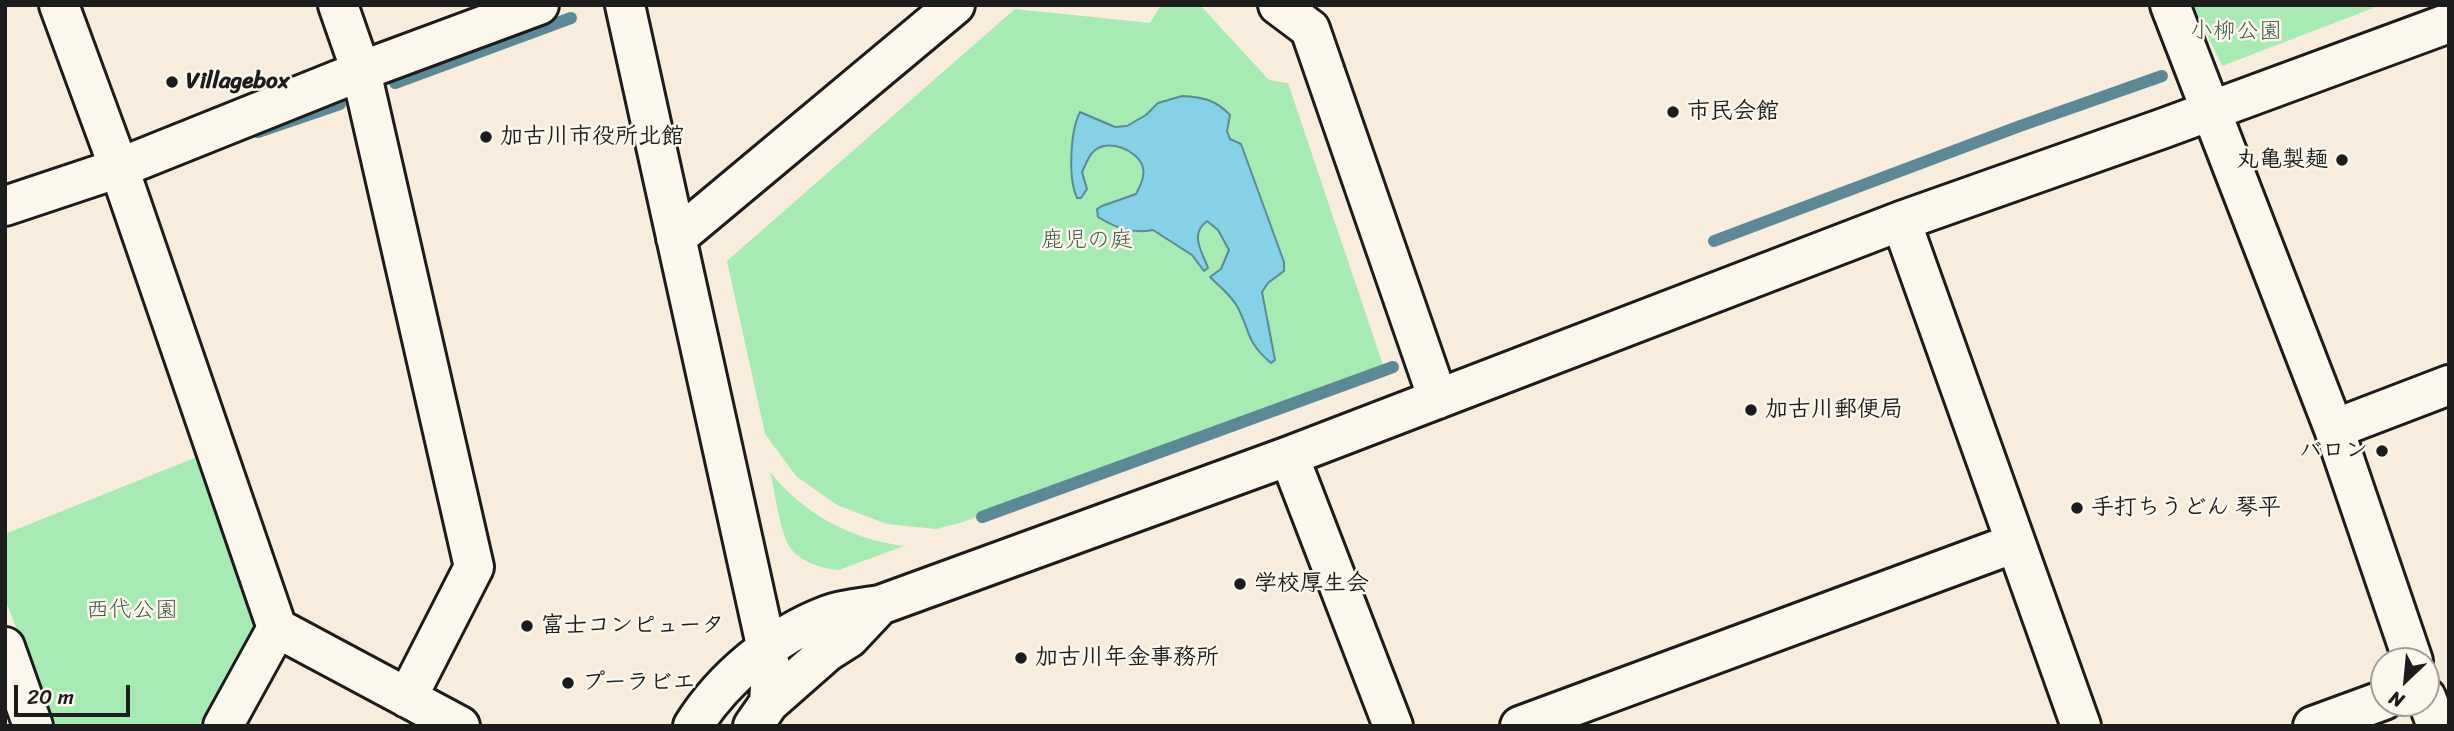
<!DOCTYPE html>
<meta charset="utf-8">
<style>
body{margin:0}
#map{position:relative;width:2454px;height:731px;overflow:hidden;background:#f8ecdc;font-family:Sriracha,sans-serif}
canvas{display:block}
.frame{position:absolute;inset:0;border:7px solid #1c1c1c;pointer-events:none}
.north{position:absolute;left:2370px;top:647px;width:70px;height:70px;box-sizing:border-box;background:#fbf7ec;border:2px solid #a29f99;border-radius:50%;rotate:206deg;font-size:19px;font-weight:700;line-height:28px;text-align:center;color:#1c1c1c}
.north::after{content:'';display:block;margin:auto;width:24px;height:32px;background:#1c1c1c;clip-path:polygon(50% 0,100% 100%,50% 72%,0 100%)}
.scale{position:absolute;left:14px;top:685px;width:116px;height:32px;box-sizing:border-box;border:4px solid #1c1c1c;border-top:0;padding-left:9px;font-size:21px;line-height:24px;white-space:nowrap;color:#1c1c1c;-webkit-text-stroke:5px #fbf7ec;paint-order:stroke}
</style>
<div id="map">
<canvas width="2454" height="731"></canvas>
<div class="frame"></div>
<div class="north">N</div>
<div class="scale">20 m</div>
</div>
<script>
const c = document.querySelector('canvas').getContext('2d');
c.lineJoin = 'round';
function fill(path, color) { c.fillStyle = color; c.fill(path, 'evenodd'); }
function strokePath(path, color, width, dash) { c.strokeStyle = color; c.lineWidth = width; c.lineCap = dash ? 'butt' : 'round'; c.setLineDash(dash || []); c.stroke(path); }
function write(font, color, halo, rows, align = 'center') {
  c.font = font + ' Sriracha,"Klee One",sans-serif'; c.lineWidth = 5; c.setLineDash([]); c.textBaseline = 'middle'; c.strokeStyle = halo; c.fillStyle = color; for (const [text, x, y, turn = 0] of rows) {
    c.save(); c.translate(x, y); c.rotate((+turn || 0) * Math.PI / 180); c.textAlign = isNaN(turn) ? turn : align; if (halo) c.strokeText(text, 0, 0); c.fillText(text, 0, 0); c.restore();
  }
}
fill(new Path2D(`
 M1161,5H1200L1269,80L1288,83L1384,368L960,523L936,529L887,524L837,505L796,476L765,434L727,261L1015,9L1150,23Z
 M2193,5H2381L2222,66Z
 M197,457L256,622L199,726H54L5,599V534Z
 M770,472C804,514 850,539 904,546L839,570C822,569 794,560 787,542C779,524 775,492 770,472Z`), '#a7eab4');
const water = new Path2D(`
 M1182,96C1203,97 1216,100 1230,115L1227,131L1230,139L1241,144L1284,262V271L1268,283L1262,292L1275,360L1271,363C1245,341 1251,332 1237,306C1230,294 1219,286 1210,277L1221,269L1229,250L1218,230L1207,221C1189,235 1202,251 1208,268L1204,271L1192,255L1153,230C1132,234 1116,228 1098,217L1097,209L1102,206L1136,194C1140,186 1145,177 1143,168C1139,150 1106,137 1093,152C1088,157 1085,166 1082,172L1087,189L1081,198H1077C1068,178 1070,132 1080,112L1115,127L1127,126L1146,115L1158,103Z`);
fill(water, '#86d1e6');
strokePath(water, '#5c8995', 2);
strokePath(new Path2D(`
 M395,83L571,18
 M258,132L340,104
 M1714,241L2020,126L2162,76
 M982,517L1393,367`), '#5c8995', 12);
const minor = new Path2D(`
 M59,5L119,168L277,628L460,726
 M338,5L361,71L474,567L407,698
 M625,5L767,650L771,672L769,703
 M1278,5L1310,29L1438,399
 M2170,5L2334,429L2413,661
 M5,206L119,168L361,71L539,5
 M1901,221L2081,726
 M676,238L955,5
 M2334,429L2449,385
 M1289,456L1393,726
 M5,647L33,726
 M2426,697L2437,726
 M223,726L277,628
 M693,726C723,678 775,635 828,615C844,609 863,608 880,605L1289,456L1901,221L2164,128L2449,23
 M753,726L769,703L827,652L849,638L880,605
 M1520,726L2015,543
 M2313,726L2384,700`);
strokePath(minor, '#1c1c1c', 44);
strokePath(minor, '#fbf7ec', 38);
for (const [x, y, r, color] of [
 [172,82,7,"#1c1c1c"],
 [1673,112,7,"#1c1c1c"],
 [486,137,7,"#1c1c1c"],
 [2342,160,7,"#1c1c1c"],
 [1751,410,7,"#1c1c1c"],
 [2382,451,7,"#1c1c1c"],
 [2077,508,7,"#1c1c1c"],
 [1240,584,7,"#1c1c1c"],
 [527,626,7,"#1c1c1c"],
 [1021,658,7,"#1c1c1c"],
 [568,683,7,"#1c1c1c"]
]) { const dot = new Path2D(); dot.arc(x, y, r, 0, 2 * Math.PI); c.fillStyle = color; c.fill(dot); strokePath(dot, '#fbf7ec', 2.5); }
write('23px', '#465a4a', '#fbf7ec', [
 ["小柳公園",2236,32],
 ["鹿児の庭",1087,241],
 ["西代公園",132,611]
]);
write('bold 23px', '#1c1c1c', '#fbf7ec', [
 ["Villagebox",186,82],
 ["市民会館",1687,112],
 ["加古川市役所北館",500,137],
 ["丸亀製麺",2328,160,"right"],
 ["加古川郵便局",1765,410],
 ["バロン",2368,451,"right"],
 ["手打ちうどん 琴平",2091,508],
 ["学校厚生会",1254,584],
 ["富士コンピュータ",541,626],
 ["加古川年金事務所",1035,658],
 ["プーラビエ",582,683]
], 'left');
</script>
